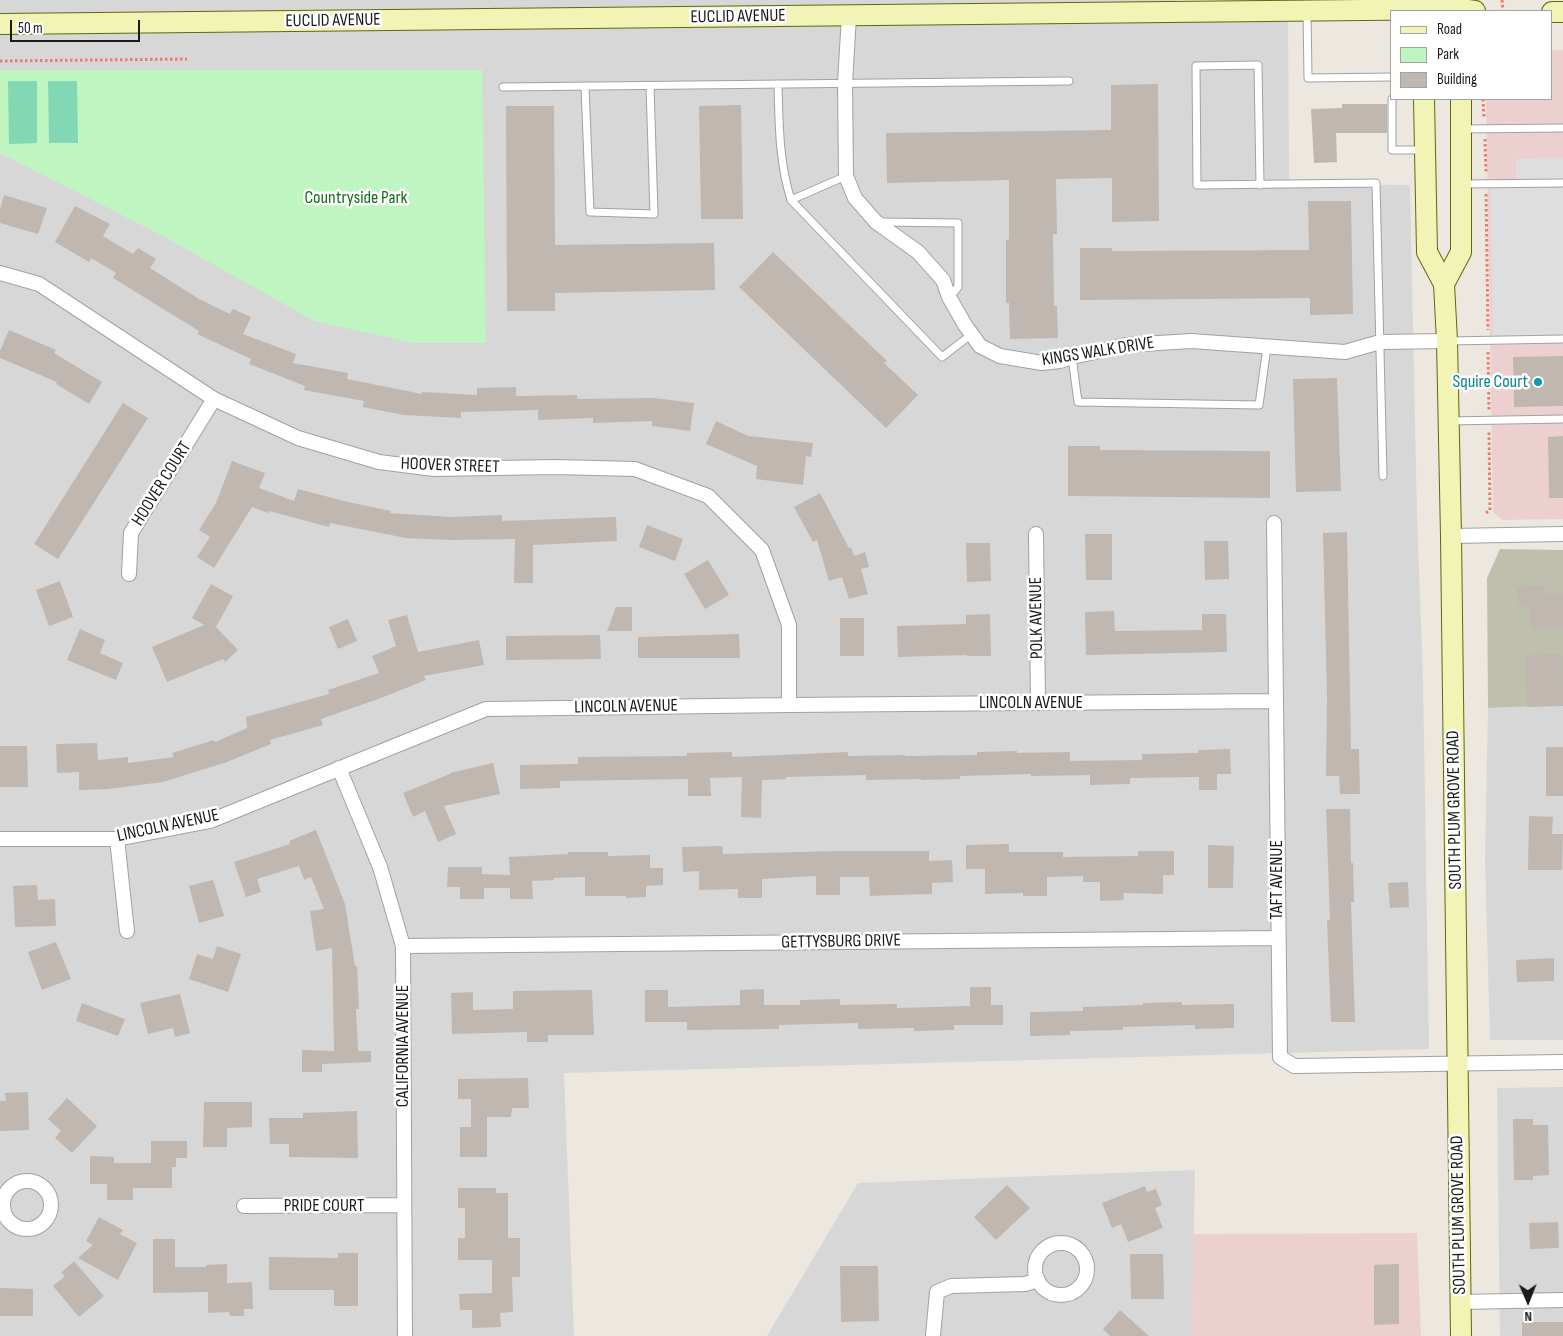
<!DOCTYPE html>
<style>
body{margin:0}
#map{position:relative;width:1563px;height:1336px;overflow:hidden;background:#ece8e0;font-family:"Sofia Sans Condensed",sans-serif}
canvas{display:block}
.legend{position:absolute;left:1390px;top:10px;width:162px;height:90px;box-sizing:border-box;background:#fff;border:1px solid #a3a3a3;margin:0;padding:6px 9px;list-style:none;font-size:15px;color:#1a1a1a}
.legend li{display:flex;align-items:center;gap:10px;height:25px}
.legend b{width:25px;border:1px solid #a3a3a3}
.north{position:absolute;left:1503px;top:1276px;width:50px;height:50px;-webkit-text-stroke:4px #fff;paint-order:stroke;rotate:179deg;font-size:14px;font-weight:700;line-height:20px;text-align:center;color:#1a1a1a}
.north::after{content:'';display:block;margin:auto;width:18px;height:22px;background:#1a1a1a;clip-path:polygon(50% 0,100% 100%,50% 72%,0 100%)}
.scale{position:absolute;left:10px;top:20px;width:130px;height:22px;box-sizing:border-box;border:2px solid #1a1a1a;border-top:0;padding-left:6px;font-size:15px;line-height:18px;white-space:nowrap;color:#1a1a1a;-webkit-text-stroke:4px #fff;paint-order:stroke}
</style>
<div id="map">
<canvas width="1563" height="1336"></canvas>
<ul class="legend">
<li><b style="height:6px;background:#f2f4b6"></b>Road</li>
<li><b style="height:14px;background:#bef5c1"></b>Park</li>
<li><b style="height:14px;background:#c0b7b0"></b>Building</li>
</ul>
<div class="north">N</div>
<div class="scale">50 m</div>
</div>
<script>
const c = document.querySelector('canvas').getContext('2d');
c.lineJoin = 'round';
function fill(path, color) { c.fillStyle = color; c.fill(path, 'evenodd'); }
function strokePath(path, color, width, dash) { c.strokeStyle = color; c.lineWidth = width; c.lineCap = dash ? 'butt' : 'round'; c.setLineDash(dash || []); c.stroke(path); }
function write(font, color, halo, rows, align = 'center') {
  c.font = font + ' "Sofia Sans Condensed",sans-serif'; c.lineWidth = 5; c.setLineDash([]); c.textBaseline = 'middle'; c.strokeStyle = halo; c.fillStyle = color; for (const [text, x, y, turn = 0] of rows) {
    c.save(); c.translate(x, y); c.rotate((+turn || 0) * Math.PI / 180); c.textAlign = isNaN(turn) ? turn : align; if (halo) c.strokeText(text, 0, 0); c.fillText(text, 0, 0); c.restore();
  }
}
fill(new Path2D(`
 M0,0H1176L1177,12H1288L1289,184L1410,185L1417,516L1423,678L1429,1049L564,1073L574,1336H0Z
 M1563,705V1040H1490L1485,860L1488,708Z
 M1563,1087V1336H1500L1497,1088Z
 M1195,1170L1192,1336H767L858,1183Z`), '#d8d7d7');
fill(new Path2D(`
 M1552,50H1563V519L1502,520L1493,512L1486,99H1552Z
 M1417,1233L1421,1336H1192L1193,1234Z`), '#ecd0d0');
fill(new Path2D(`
 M1500,549L1563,550V705L1488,708L1487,578Z`), '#bfbfad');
fill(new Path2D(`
 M0,70H482L486,343H414L314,321L161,235L0,153Z`), '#bef5c1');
fill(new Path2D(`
 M8,81H37V143L9,144Z
 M48,81H77L78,143H49Z`), '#82d7b4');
fill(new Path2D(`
 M1563,158V339L1493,340L1490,184L1516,183V159Z`), '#dedede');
fill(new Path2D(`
 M1158,84L1159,221L1112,222V178L1056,179L1057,234H1053L1054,306H1057L1058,338L1010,339L1009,303H1006V240L1009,239V180L887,183L886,133L1111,130V85Z
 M1342,104H1387V133H1336L1337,162L1314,163L1311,109L1342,108Z
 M741,105L743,219H701L699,106Z
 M506,106H554L555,245L714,243L715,290L555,293V311H507Z
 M4,195L47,208L38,234L0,223V209Z
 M1308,201H1351L1353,314L1310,315V298L1080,300V248H1112V251L1309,250Z
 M75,206L110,224L103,236L133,254L138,248L156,259L150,268L199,299L230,314L233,309L251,317L243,334L296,354L293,363L348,373L347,379L422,394V392L477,395V388L516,387V396L577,395V399L654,398L694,403L690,431L652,426V421L593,423V418L538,420V410L461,412V418L404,415L363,407L364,401L304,390L305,386L249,364L251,359L197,334L199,331L113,278L116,273L91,258L89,262L55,242Z
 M773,252L887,361L884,363L918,395L886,428L739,287Z
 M9,330L56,350L54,353L102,382L89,404L56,384L57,382L0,358V351Z
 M1563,356V406L1514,407L1513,357Z
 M1337,378L1341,491L1296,492L1293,379Z
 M123,403L148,418L58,559L34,544Z
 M716,421L748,436L813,443L811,457L806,456L803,485L756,479L757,466L706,444Z
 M1563,436V498H1549L1548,437Z
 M1068,446H1100V450L1270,451V498L1068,496Z
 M232,461L265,473L259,488L294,501L298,489L348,502L391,511L390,513L451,517L502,515V521L616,517L617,541L533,545V583H514L515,539L450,540L406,538L330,523L329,527L269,511L268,513L252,507L214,568L197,557L210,537L199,530L216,503Z
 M820,493L849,548L851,547L854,556L865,552L869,567L861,569L868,594L849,599L842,577L829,581L817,540L813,542L794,507Z
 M647,525L683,539L675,561L639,547Z
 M1347,532L1351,749H1359L1360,794H1340L1339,776H1326L1327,697L1323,533Z
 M1085,534H1112V580H1086Z
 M1204,541H1228L1229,579L1205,580Z
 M966,543H990L991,581L967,582Z
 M708,560L729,595L705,609L684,574Z
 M60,581L73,617L49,626L36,590Z
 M211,584L233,596L216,627L238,650L225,662L223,659L167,682L152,647L204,625L192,618Z
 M1544,586V595H1563V628L1531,629L1530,605H1518L1517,587Z
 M616,607H632V631H607Z
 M1114,611L1115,631L1202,630V614H1226L1227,652L1086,655L1085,612Z
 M990,614L991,656H967V655L898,657L897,626L966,624V615Z
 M407,615L418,652L479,640L484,665L424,676L426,680L381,698L321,719L323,725L270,740L271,744L227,762L163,782L108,789L79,790V772L57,773L56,744L97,743L98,760L128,757V763L174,757L172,753L214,740L215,742L247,728L246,717L329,694L328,690L379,673L372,656L396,646L388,620Z
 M840,618H864V656H840Z
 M348,619L357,641L338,649L329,627Z
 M80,629L105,640L100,653L123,663L116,680L67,660Z
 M739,634L740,658H638V637Z
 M600,635L601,659L506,660V636Z
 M1562,654L1563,706L1527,707L1526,655Z
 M0,746H27L28,787H0Z
 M1546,747H1563V796H1546Z
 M1230,749L1231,774H1217V790H1199V777L1130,778V784L1090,785V775L1031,776V774L960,776V779L921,780V779L866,780V775L786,777V779L762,780L761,818L741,817L742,777L710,778L711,796H688V779L560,781V788L520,789V765L578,764V757L687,756V753L732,752V757L848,752V756L905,755V756L977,755V752L1017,751V753L1070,752V761L1142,760V754L1198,753V750Z
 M493,763L500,794L444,806L456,834L438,842L425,811L413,817L403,793L450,774V773Z
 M1326,809H1350L1351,863H1353L1354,902H1351L1355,1022H1331L1327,920H1330Z
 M1529,816L1553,817L1552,834H1563L1562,870H1528Z
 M316,830L345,904L355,966H357L359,1009H356L358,1051H371V1062L322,1064V1072H302V1050L334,1051L332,948L316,951L310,911L324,909L311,877L304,880L299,866L257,879L261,892L246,897L234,862L290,844L289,841Z
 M1009,844V852H1063V857L1138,856V851H1174V875H1163V894L1123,893L1124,900L1100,901V882H1083V876L1047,877V896H1023V893L985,894V869H966V845Z
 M1208,845L1234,846L1233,888H1208Z
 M722,846L723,854L839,851H929V861L952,860L953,882L932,883V894L894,895L870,896L869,877H840V895H816V876L762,879V898H738V889L699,890V871L683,872L682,847Z
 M568,852H608V856L650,855V868H663V885L646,886V897L626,898V896H585V877L554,878V880L532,881L533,899H510V888H484V899H460V887H447L448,867H482V874L510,875L509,857L568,854Z
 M213,880L224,916L199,923L189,886Z
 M1408,882L1409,907L1390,908L1388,883Z
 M37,885L38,900L55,899L56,926L15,927L13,886Z
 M56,942L71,979L42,990L28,952Z
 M217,946L241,954L228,992L189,979L197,954L213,959Z
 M1554,958V981L1517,982L1516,960Z
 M970,987H991V1005H1003V1025H954V1030L914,1031V1028L858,1029V1023L779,1025V1029L687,1030V1022H645V990H668V1007L740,1005V990L764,989V1005H800V1000L840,999V1005L897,1004V1008L970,1006Z
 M592,990L594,1035H548V1042H527V1032L452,1034L451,993L473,992V1010L513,1009V991Z
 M180,994L190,1033L175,1037L173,1028L148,1034L140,1003Z
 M1182,1002V1005L1234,1004V1028L1195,1029V1025L1123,1027V1030L1070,1031V1035L1030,1036V1012L1083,1011V1007L1143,1005V1003Z
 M82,1003L125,1019L118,1036L76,1021Z
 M528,1078L529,1108H512L511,1117H487V1157H460V1127H471V1099H458V1079Z
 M28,1092L29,1130L0,1131V1101H6L5,1093Z
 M67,1098L97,1126L72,1153L55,1138L61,1131L48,1119Z
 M204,1102H252V1127L227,1128V1147H203Z
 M357,1111L358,1158L289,1157V1144H270L269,1118H303V1113Z
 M1513,1119H1533V1125H1548L1549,1175L1533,1176V1180H1514Z
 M151,1141H187V1158H176V1167H172V1188H133V1200H107V1184H90V1156L114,1157V1163H151Z
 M1007,1185L1030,1208L996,1240L974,1217Z
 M1145,1186L1147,1192L1156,1189L1162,1205L1155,1208L1163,1228L1128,1242L1121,1224L1112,1228L1102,1203Z
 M458,1188H496V1193H508V1238H520V1277H512L513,1312L500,1313L501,1327L472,1328V1310H460L459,1294L492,1293V1260H458V1238H465V1208H458Z
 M99,1217L123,1230L120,1234L137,1243L118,1280L78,1258L93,1245L86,1241Z
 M1558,1222L1559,1248L1530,1249L1529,1223Z
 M153,1239H175V1267H206V1265L227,1264V1283L252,1282L253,1309H244V1316H230L229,1312L208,1313V1292L153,1293Z
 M338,1253H358V1306H334V1290H269V1257L338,1258Z
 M1130,1254H1163L1164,1299H1131Z
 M74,1261L104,1296L79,1317L53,1286L65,1276L61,1273Z
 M1399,1264V1324L1374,1325V1265Z
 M840,1266H878L879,1321L841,1322Z
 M0,1288L33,1289V1316H0Z
 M1120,1310L1149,1336H1110L1103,1329Z
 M1522,1322H1563V1336H1522Z`), '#c0b7b0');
const service = new Path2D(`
 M1307,12L1308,78L1392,77
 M778,84C779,124 779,162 791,200L942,357L972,334
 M585,86L590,212L654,214L650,86
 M503,87L1069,81
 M1392,99V150H1423
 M1463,129L1563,128
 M1463,184L1563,183
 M1260,185L1258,65L1196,66L1197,185L1376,183L1383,476
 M791,200L846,176
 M880,222L958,223V287L950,297
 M1448,341L1563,339
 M1072,357L1078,402L1259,405L1267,347
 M1449,421L1563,419`);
const minor = new Path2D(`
 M849,16L845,83L846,176L855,198L876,222L918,252L943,280L949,297L965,325L980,346L1000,356L1042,363L1060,361L1072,357L1126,345L1191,341L1345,352L1380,342L1447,341
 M0,273L39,284L214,399L298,438L379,462L434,469L555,467L635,469L708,496L762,550L789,625V705
 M1274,523L1280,1057L1294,1066L1563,1062
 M1036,534L1038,703
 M1451,536L1563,534
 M129,574L131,533L214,399
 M339,768L380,867L403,946L405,1336
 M0,839H117L210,821L486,709L789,705L1276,701
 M117,839L127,931
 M403,946L1278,938
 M3 1205a24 24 0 1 1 48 0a24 24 0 1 1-48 0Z
 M244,1206L403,1205
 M1035 1269a26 26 0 1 1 52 0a26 26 0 1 1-52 0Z
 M1460,1302L1563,1300
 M933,1336L937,1292L951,1286L1025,1284L1038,1280`);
const secondary = new Path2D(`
 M1552,12H1563
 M0,24L1461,9L1475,11
 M1424,99L1427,252L1444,284L1447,341L1451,536L1461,1336
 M1444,284L1461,252V99`);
strokePath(service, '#a1a1a1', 9);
strokePath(minor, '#a1a1a1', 16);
strokePath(secondary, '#60680b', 22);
strokePath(new Path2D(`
 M1502,0L1503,11
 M0,61L187,59
 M1483,99L1484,118
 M1485,139L1486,173
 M1486,194L1488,330
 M1488,352L1489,410
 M1486,513L1490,510L1489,432`), '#f0786d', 3, [2.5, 2.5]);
strokePath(service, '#fff', 7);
strokePath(minor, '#fff', 14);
strokePath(secondary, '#f2f4b6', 20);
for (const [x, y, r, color] of [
 [1538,382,5,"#0f9aa8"]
]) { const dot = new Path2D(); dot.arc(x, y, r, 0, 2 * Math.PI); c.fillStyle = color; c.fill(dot); strokePath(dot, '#fff', 2); }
write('18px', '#1a1a1a', '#fff', [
 ["EUCLID AVENUE",738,17,-1],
 ["EUCLID AVENUE",333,21,-1],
 ["KINGS WALK DRIVE",1098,352,-9],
 ["HOOVER STREET",450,466,2],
 ["HOOVER COURT",162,484,-58],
 ["POLK AVENUE",1037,618,-91],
 ["LINCOLN AVENUE",1031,703],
 ["LINCOLN AVENUE",626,707,-1],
 ["SOUTH PLUM GROVE ROAD",1455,810,-91],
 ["LINCOLN AVENUE",168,826,-12],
 ["TAFT AVENUE",1277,880,-90],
 ["GETTYSBURG DRIVE",841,942,-1],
 ["CALIFORNIA AVENUE",403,1046,-90],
 ["PRIDE COURT",324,1206],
 ["SOUTH PLUM GROVE ROAD",1459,1215,-91]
]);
write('18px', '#126f17', '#fff', [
 ["Countryside Park",356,198]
]);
write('18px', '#0d838f', '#fff', [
 ["Squire Court",1528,382]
], 'right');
</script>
